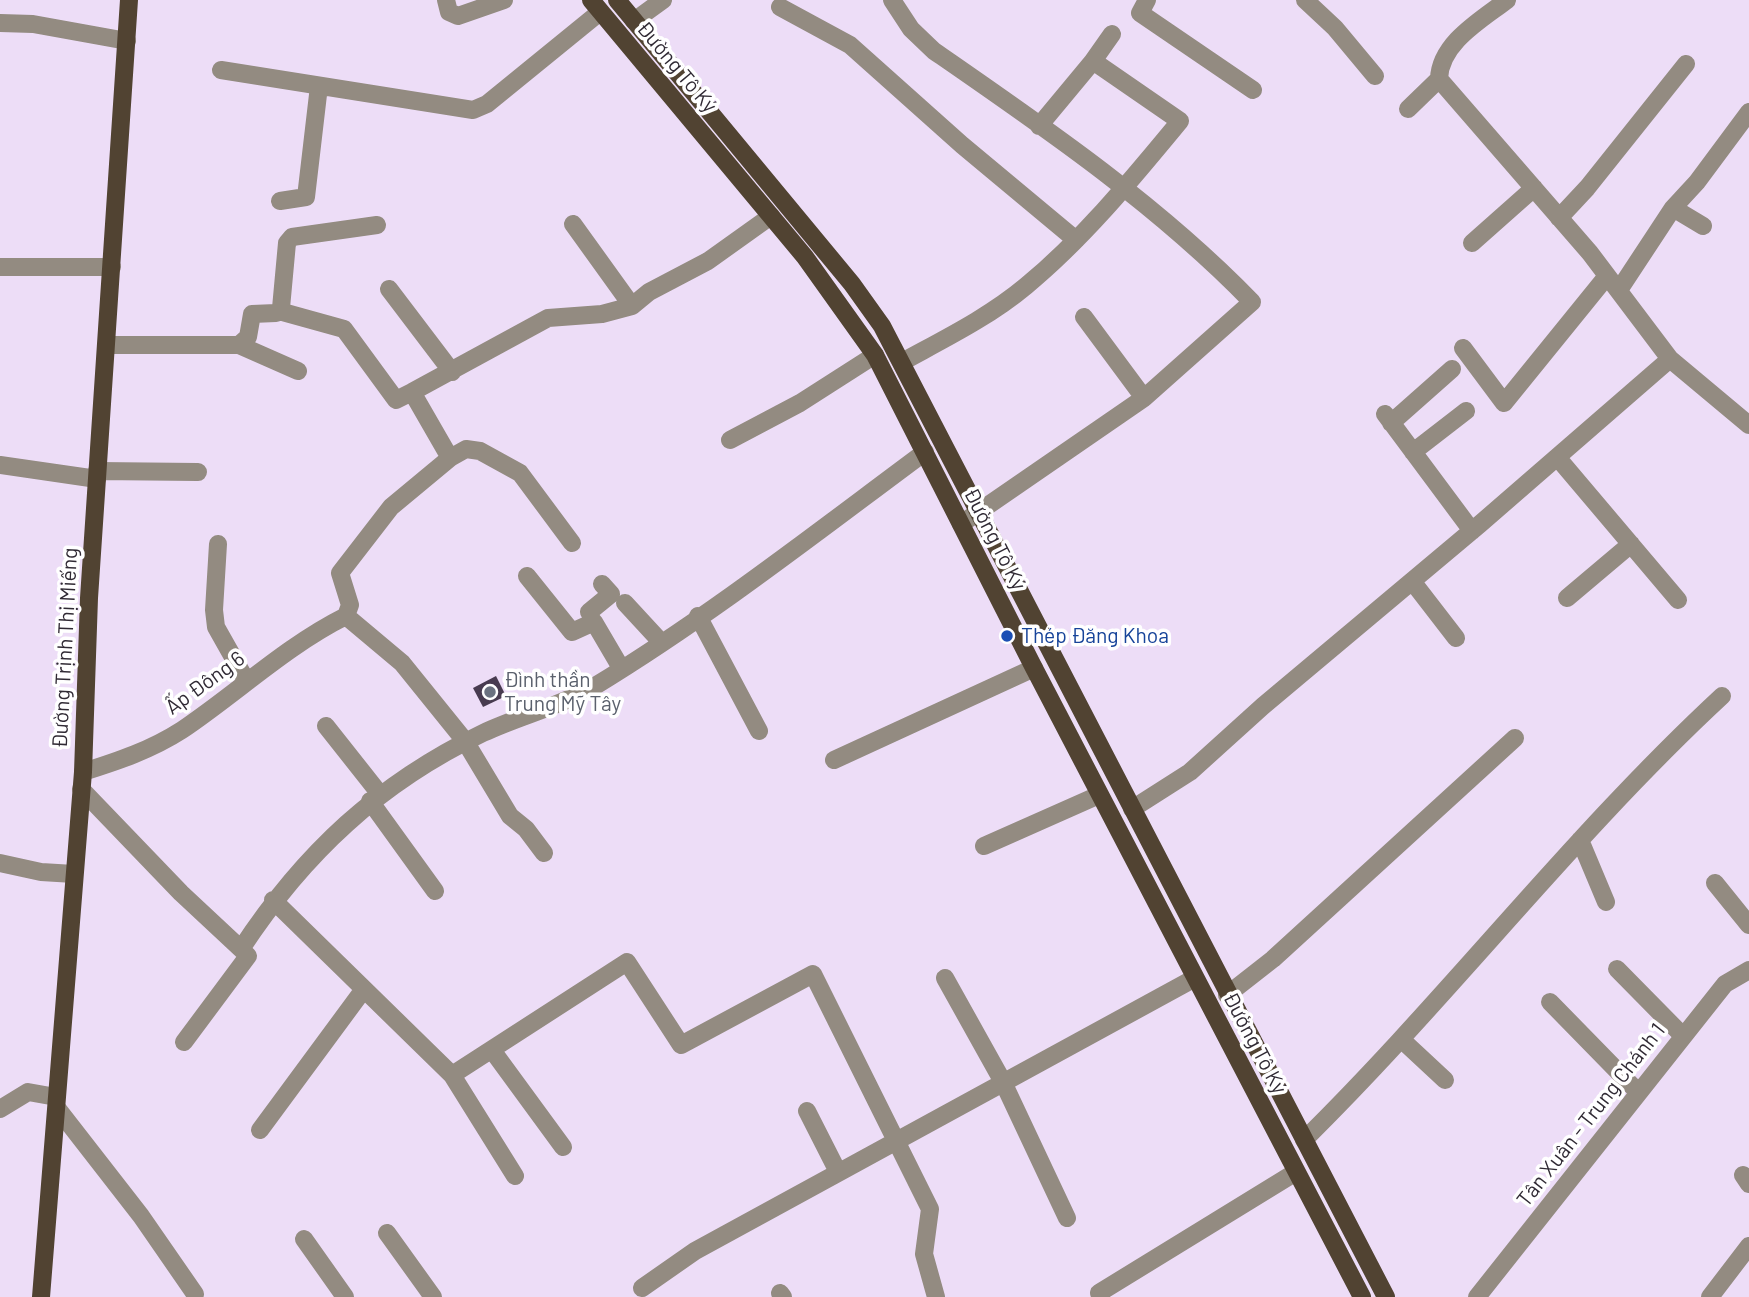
<!DOCTYPE html>
<meta charset="utf-8">
<style>
body{margin:0}
canvas{display:block;background:#edddf7}
</style>
<canvas width="1749" height="1297"></canvas>
<script>
const c = document.querySelector('canvas').getContext('2d');
c.lineJoin = 'round';
function fill(path, color) { c.fillStyle = color; c.fill(path, 'evenodd'); }
function strokePath(path, color, width, dash) { c.strokeStyle = color; c.lineWidth = width; c.lineCap = dash ? 'butt' : 'round'; c.setLineDash(dash || []); c.stroke(path); }
function write(font, color, halo, rows, align = 'center') {
  c.font = font + ' Barlow,sans-serif'; c.lineWidth = 7; c.setLineDash([]); c.textBaseline = 'middle'; c.strokeStyle = halo; c.fillStyle = color; for (const [text, x, y, turn = 0] of rows) {
    c.save(); c.translate(x, y); c.rotate((+turn || 0) * Math.PI / 180); c.textAlign = isNaN(turn) ? turn : align; if (halo) c.strokeText(text, 0, 0); c.fillText(text, 0, 0); c.restore();
  }
}
fill(new Path2D(`
 M496,676L506,696L483,707L473,688Z`), '#483b50');
strokePath(new Path2D(`
 M446,0L449,12L458,16L504,0
 M892,0L911,29L934,51C1044,127 1158,205 1252,302L1144,398L961,524
 M1147,0L1140,13L1253,90
 M1305,0L1335,28L1375,76
 M1507,0C1481,20 1440,43 1439,79L1590,253L1670,359L1749,425
 M780,7L850,45L962,145L1076,240
 M634,21L663,0
 M0,23L33,24L127,41
 M1093,61L1112,34
 M221,70L473,110L487,104L600,12
 M1408,109L1439,79
 M280,201L306,197L319,86
 M1673,208L1697,182L1749,112
 M1559,218L1587,188L1686,64
 M573,224L632,306
 M1472,243L1534,188
 M0,267H112
 M389,289L452,372
 M1619,290L1673,208L1703,226
 M279,311L344,329L396,400L412,392
 M1084,317L1144,398
 M107,345H239L248,337L252,314L276,313L281,308L287,243L292,237L377,225
 M239,345L298,371
 M1463,348L1504,403L1607,276
 M902,362C944,339 989,317 1026,286C1084,238 1132,179 1180,121L1093,61L1039,126
 M1385,414L1472,531
 M1391,423L1452,369
 M730,440L800,403L875,355
 M1413,452L1466,411
 M1557,457L1678,600
 M450,458L466,449L480,451L520,473L572,543
 M0,465L97,479
 M97,471L198,472
 M218,544L214,610L216,627L247,682
 M527,576L572,632L594,622L621,668
 M1412,581L1456,638
 M1567,598L1631,544
 M625,603L661,642
 M589,612L611,594L602,584
 M346,616L350,605L340,573L391,507L450,458L412,392L548,318L602,314L632,306L649,292L708,261L771,216
 M346,616L402,663L465,741L510,816L526,829L544,853
 M698,616L759,731
 M326,726L379,793
 M834,760L1034,668
 M83,772C118,761 151,750 182,730C237,693 286,646 346,616
 M81,789L181,893L241,949C304,853 379,783 483,733C519,716 561,706 595,686C710,616 817,532 925,452
 M370,801L435,891
 M1132,809L1190,772L1263,706L1480,524L1670,359
 M1580,840L1606,902
 M984,846L1099,795
 M0,863L41,872L74,874
 M1715,883L1749,925
 M273,900L452,1075L627,962L681,1045L813,974L930,1209L924,1254L936,1297
 M1617,969L1683,1036
 M945,978L1003,1082L1067,1218
 M1227,995L1273,959L1515,738
 M1550,1002L1638,1092
 M1402,1040L1445,1080
 M184,1042L248,956L241,949
 M492,1050L563,1147
 M452,1075L515,1176
 M57,1108L141,1216L195,1294
 M0,1109L28,1092L56,1097
 M807,1111L838,1172
 M260,1130L364,989
 M1304,1140C1449,997 1573,834 1722,696
 M1743,1175L1749,1184
 M387,1233L433,1297
 M304,1239L345,1297
 M642,1288L695,1251L1195,978
 M780,1293L783,1297
 M1099,1293L1296,1172
 M1477,1297L1725,984L1749,970
 M1710,1297L1749,1246`), '#938b81', 18);
strokePath(new Path2D(`
 M591,0L805,257L875,355L1034,668L1362,1297
 M617,0L852,284L882,326L1386,1297
 M41,1297L83,772L89,598L129,0`), '#514332', 18);
for (const [x, y, r, color] of [
 [1007,636,7,"#1a4fb4"],
 [490,692,7,"#6b7280"]
]) { const dot = new Path2D(); dot.arc(x, y, r, 0, 2 * Math.PI); c.fillStyle = color; c.fill(dot); strokePath(dot, '#fff', 2.5); }
write('21px', '#302a34', '#fff', [
 ["Đường Tô Ký",677,67,50],
 ["Đường Tô Ký",995,539,63],
 ["Đường Trịnh Thị Miếng",65,648,-87],
 ["Ấp Đông 6",205,683,-36],
 ["Đường Tô Ký",1255,1043,62],
 ["Tân Xuân - Trung Chánh 1",1591,1115,-52]
]);
write('21px', '#164399', '#fff', [
 ["Thép Đăng Khoa",1021,636]
], 'left');
write('21px', '#5b616d', '#fff', [
 ["Đình thần",504,680],
 ["Trung Mỹ Tây",504,704]
], 'left');
</script>
